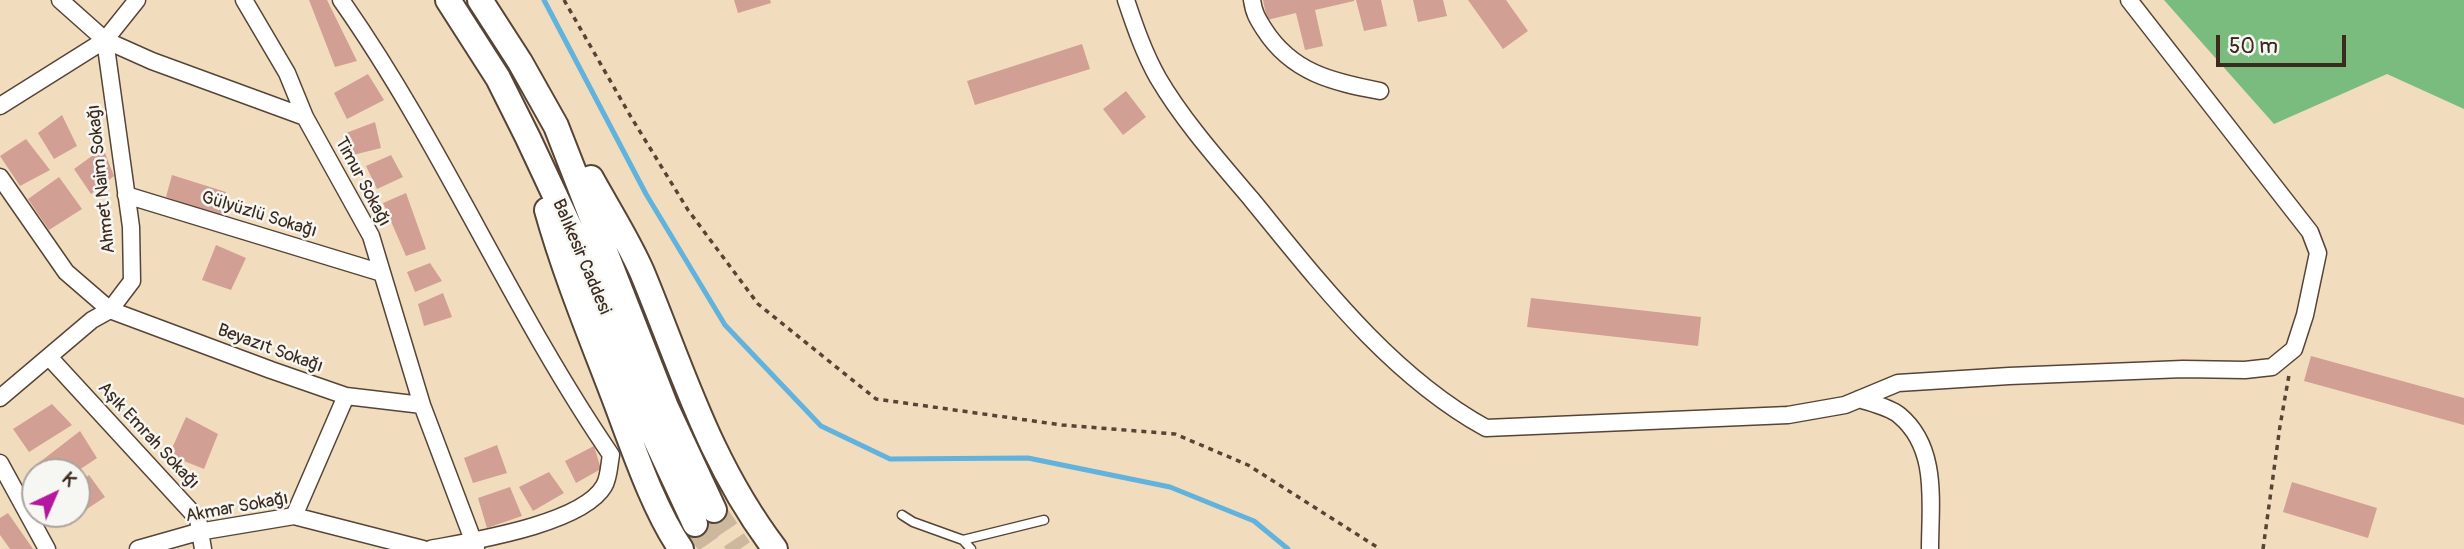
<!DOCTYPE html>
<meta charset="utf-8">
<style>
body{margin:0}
#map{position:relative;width:2464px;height:549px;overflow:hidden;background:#f2dcbe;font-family:Pangolin,sans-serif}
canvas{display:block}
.north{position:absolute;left:21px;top:458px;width:70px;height:70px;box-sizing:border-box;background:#f6f6f2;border:2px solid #aba49d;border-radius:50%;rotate:44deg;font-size:19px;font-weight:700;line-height:28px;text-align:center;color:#3b2a1e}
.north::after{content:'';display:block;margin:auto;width:24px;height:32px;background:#b5179e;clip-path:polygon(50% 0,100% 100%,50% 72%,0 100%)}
.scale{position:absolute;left:2216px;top:35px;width:130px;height:32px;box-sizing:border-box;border:4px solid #3b2a1e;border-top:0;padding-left:9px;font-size:21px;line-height:24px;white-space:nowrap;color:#3b2a1e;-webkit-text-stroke:5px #f6f6f2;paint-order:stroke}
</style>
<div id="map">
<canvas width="2464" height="549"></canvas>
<div class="north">K</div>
<div class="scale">50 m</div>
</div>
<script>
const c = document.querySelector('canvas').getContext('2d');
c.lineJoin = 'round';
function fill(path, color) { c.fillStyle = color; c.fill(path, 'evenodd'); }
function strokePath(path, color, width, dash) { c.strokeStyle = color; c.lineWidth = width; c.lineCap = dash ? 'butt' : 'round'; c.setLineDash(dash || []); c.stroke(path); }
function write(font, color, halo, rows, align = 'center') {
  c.font = font + ' Pangolin,sans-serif'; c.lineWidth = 5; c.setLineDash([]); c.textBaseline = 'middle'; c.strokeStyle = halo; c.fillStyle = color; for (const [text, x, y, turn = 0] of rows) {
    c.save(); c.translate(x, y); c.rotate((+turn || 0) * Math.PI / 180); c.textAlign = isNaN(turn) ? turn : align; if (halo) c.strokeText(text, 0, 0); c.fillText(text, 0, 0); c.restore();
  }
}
fill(new Path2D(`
 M2164,0H2464V109L2387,74L2274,124Z`), '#7abc7e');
strokePath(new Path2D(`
 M544,0L646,194L725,325L821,426L890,459L1028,458L1170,487L1254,521L1288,549`), '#61b2dc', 5);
fill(new Path2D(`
 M309,0H327L357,61L335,67Z
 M734,0H770L771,3L738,13Z
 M1263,0H1354V1L1315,10L1323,46L1305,50L1296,13L1267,20Z
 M1356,0H1381L1387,26L1364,31Z
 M1413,0H1443L1447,16L1418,22Z
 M1468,0H1506L1528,31L1503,49Z
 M1082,44L1090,69L975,105L967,81Z
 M368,74L384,100L347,119L334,93Z
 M1126,91L1146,117L1123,135L1103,109Z
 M62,115L77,146L54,159L38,133Z
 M375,122L381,148L353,155L346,133Z
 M26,139L50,170L20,186L0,156Z
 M103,148L114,176L91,194L74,169Z
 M391,155L403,177L377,189L366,166Z
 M172,175L226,192L221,217L166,197Z
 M59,177L82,209L49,230L28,199Z
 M406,193L426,249L406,256L383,203Z
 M216,245L246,258L231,290L202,280Z
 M430,263L442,281L415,292L407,272Z
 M443,293L452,317L424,326L418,304Z
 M1531,298L1701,317L1698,346L1527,327Z
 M2311,356L2464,398V425L2304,381Z
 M52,404L72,425L29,452L13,429Z
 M186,417L218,434L204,469L169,455Z
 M80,431L97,458L76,472H40L36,465Z
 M497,445L507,473L473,483L464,458Z
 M594,446L601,469L576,483L565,461Z
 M549,472L564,493L533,511L519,487Z
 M89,475L105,497L69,521L64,514H77V484Z
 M2292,482L2377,508L2368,538L2283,512Z
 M510,487L522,516L487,528L478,498Z
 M8,513L33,549H10L0,535V518Z`), '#d29f94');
strokePath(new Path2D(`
 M714,510L740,549
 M695,524L712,549`), '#cdb89e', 24, [24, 12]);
const lane = new Path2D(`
 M902,515L913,522L963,540L1044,520
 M963,540L971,549`);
const street = new Path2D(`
 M244,0L287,73L305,117
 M341,0C443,145 511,309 611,455C609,465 609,478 604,486C582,524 472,541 430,549
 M1126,0C1135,27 1144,53 1158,78C1184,122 1219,161 1252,200C1320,283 1390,375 1486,428L1788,415L1845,405L1898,383L2009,376L2183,369L2245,370L2272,367L2294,349L2305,315L2318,253L2310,232L2129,0
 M1252,0C1254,13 1257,18 1264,29C1292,73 1333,82 1380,91
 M105,40L152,61L305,117L371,236L422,405L476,548
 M0,106L105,40L137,0
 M0,177L66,272L110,310L271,370L346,396L422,405
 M126,195L382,273
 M49,357L198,519L203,549
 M0,398L92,320L110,310L132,281L131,227L105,40L60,0
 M1859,399C1871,403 1889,407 1899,415C1939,448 1930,503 1930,549
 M0,463L47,549
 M294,516L346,396
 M138,549L198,532L294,516L423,549`);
const primary = new Path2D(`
 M448,0L498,78L528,138L580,249L647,421L695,524
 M480,0L520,62L556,126L666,407L714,510
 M591,178C608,209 628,240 642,272C683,371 709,462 775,549
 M547,210C564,271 589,332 612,392C631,441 652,507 681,549`);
strokePath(lane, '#564536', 11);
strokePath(street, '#564536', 19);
strokePath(primary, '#564536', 28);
strokePath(new Path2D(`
 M564,0L631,117L688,210L758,304L876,399L1062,425L1175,434L1248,465L1380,549
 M2263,549L2280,426L2289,375`), '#564536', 3.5, [5, 5]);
strokePath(lane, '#fff', 8);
strokePath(street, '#fff', 16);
strokePath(primary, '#fff', 24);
write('18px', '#3b2a1e', '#f6f6f2', [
 ["Ahmet Naim Sokağı",102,179,-96],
 ["Timur Sokağı",362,182,62],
 ["Gülyüzlü Sokağı",259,215,17],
 ["Balıkesir Caddesi",581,257,67],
 ["Beyazıt Sokağı",270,349,20],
 ["Aşık Emrah Sokağı",148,436,47],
 ["Akmar Sokağı",237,508,-10]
]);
</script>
